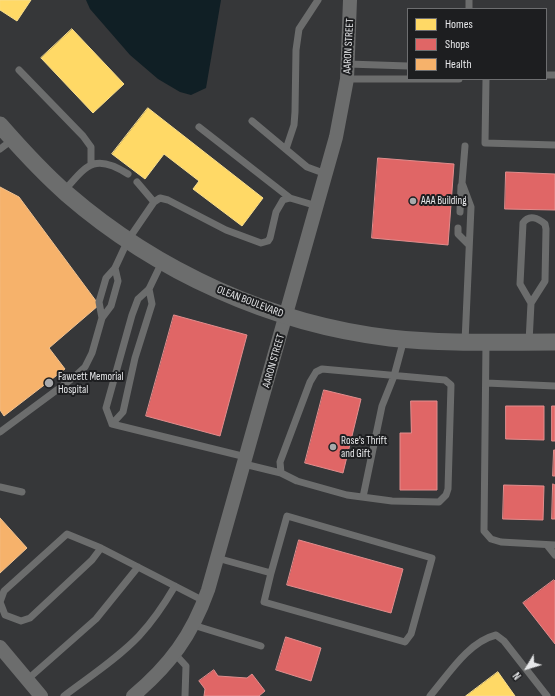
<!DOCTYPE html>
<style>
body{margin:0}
#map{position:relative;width:555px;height:696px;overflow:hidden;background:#363739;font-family:"Sofia Sans Condensed",sans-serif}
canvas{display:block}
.legend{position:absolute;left:407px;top:8px;width:140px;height:72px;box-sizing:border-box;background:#1d1e20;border:1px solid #6d6e70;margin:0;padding:5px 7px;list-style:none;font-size:12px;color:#e6e7e9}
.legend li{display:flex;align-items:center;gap:8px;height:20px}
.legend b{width:20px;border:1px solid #6d6e70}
.north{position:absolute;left:507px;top:648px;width:40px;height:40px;-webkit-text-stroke:3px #1d1e20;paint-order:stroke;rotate:232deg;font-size:11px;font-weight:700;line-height:16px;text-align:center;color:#e6e7e9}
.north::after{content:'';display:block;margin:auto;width:14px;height:18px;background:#e6e7e9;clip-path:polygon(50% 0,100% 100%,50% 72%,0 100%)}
</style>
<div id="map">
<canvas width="555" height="696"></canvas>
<ul class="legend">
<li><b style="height:11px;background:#ffd966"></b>Homes</li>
<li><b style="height:11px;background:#e06666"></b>Shops</li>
<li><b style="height:11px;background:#f6b26b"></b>Health</li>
</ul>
<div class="north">N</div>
</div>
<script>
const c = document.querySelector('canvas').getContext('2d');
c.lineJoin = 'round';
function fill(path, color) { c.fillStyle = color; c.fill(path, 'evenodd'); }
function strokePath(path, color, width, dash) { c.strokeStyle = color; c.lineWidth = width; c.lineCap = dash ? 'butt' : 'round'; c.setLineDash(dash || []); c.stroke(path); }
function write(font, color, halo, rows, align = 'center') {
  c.font = font + ' "Sofia Sans Condensed",sans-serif'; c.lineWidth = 4; c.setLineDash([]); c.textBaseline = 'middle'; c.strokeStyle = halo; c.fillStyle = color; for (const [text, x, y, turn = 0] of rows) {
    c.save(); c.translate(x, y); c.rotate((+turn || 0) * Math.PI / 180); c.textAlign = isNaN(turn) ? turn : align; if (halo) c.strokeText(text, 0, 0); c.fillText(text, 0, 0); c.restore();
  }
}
fill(new Path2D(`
 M86,0H221L206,88L191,95L180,92L158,79L130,55L90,9Z`), '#101f25');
const homes = new Path2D(`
 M0,0H31L17,21L0,10Z
 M72,29L124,84L93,113L41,58Z
 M148,108L263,198L242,226L193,189L199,181L164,154L145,179L112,154Z
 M498,672L515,696H466Z`);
fill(homes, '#ffd966');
strokePath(homes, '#f8dd8d', 1);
const shops = new Path2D(`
 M378,158L454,164L448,245L372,238Z
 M506,172L555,174V210L505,209Z
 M174,315L247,335L220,436L146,416Z
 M324,390L361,399L343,473L305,463Z
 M411,401H437V490H400V433H411Z
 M506,406H544V440L506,439Z
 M552,406H555V441H552Z
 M554,450H555V476H553Z
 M553,484L555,485V519H552Z
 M504,485L544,486L543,520L503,519Z
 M299,540L403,569L391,613L287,585Z
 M554,580L555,581V644L523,603Z
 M286,637L321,648L311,681L276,670Z
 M214,670L218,676L247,678L252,674L265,691L259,696H204L205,689L199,681Z`);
fill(shops, '#e06666');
strokePath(shops, '#e28d8d', 1);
const health = new Path2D(`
 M0,187L19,197L99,305L49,348L65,369L4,416L0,410Z
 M0,518L27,548L0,573Z`);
fill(health, '#f6b26b');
strokePath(health, '#f1c291', 1);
strokePath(new Path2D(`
 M469,9V0
 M348,64L408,66
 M19,70L83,136L91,147V164
 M546,75H555
 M347,79H459
 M486,79L485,143L555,145
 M252,121L307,167L326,174
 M199,127L290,198L317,206
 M465,146L462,183L471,207L465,342
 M0,149L12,140
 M286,149L294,125L295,112L296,50L299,29L318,0
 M137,182L154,202
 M64,191C86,166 94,152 128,174
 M460,212L461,186
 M458,228V234L468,244
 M102,318L99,302L106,278L115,268L128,240L154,202L160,198L168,200L226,230L261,243L268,241L270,238L276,212L283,200L290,198
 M486,342L484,531L491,539L501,542L555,545
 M529,342L531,303L545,281L546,229L545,224C538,218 529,214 523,223L520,284L531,303
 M486,383L555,386
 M112,424L106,408L132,315L138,299L149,289L162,262
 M112,424L123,412L135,358L152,304L149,289
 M112,424L246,457
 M0,432L73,378L85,367L92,353L102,318L111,306L118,281L115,268
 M244,464L281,473L297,481L347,495L392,501L439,502L446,495L448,489L451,385L445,380L322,369L316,372L310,382L280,462L281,473
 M0,487L22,492
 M363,497L382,406L394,376L404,339
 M547,545L555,555
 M101,548L92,560L30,618L21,621L5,615L0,602L4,591L67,534L101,548L204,601
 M217,558L271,573L264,602L405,642L411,634L432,558L287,516L271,573
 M193,625L261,646
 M175,654L186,666L185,696
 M28,679L96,619L138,567
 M64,696C89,677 117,659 139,636C153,621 165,603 175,586
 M430,696C448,675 468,642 496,635L504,641L547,696`), '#6c6d6d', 7);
strokePath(new Path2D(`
 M0,647L41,696
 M133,696C170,665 192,635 208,590L336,137L347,79L350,0`), '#6c6d6d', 14);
strokePath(new Path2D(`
 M0,125C21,149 43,173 67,194C157,272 272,324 390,338C445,344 500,342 555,342`), '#6c6d6d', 17);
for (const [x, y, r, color] of [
 [413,201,4,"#a8a9ab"],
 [49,383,5,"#a8a9ab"],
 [333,447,4,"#a8a9ab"]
]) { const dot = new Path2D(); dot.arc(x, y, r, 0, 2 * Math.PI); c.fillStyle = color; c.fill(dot); strokePath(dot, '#1d1e20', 1.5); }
write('11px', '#e6e7e9', '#1d1e20', [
 ["AARON STREET",349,46,-87],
 ["OLEAN BOULEVARD",250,302,21],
 ["AARON STREET",274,361,-74]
]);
write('11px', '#e6e7e9', '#1d1e20', [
 ["AAA Building",421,201],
 ["Fawcett Memorial",58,377],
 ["Hospital",58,390],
 ["Rose's Thrift",341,441],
 ["and Gift",341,454]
], 'left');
</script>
